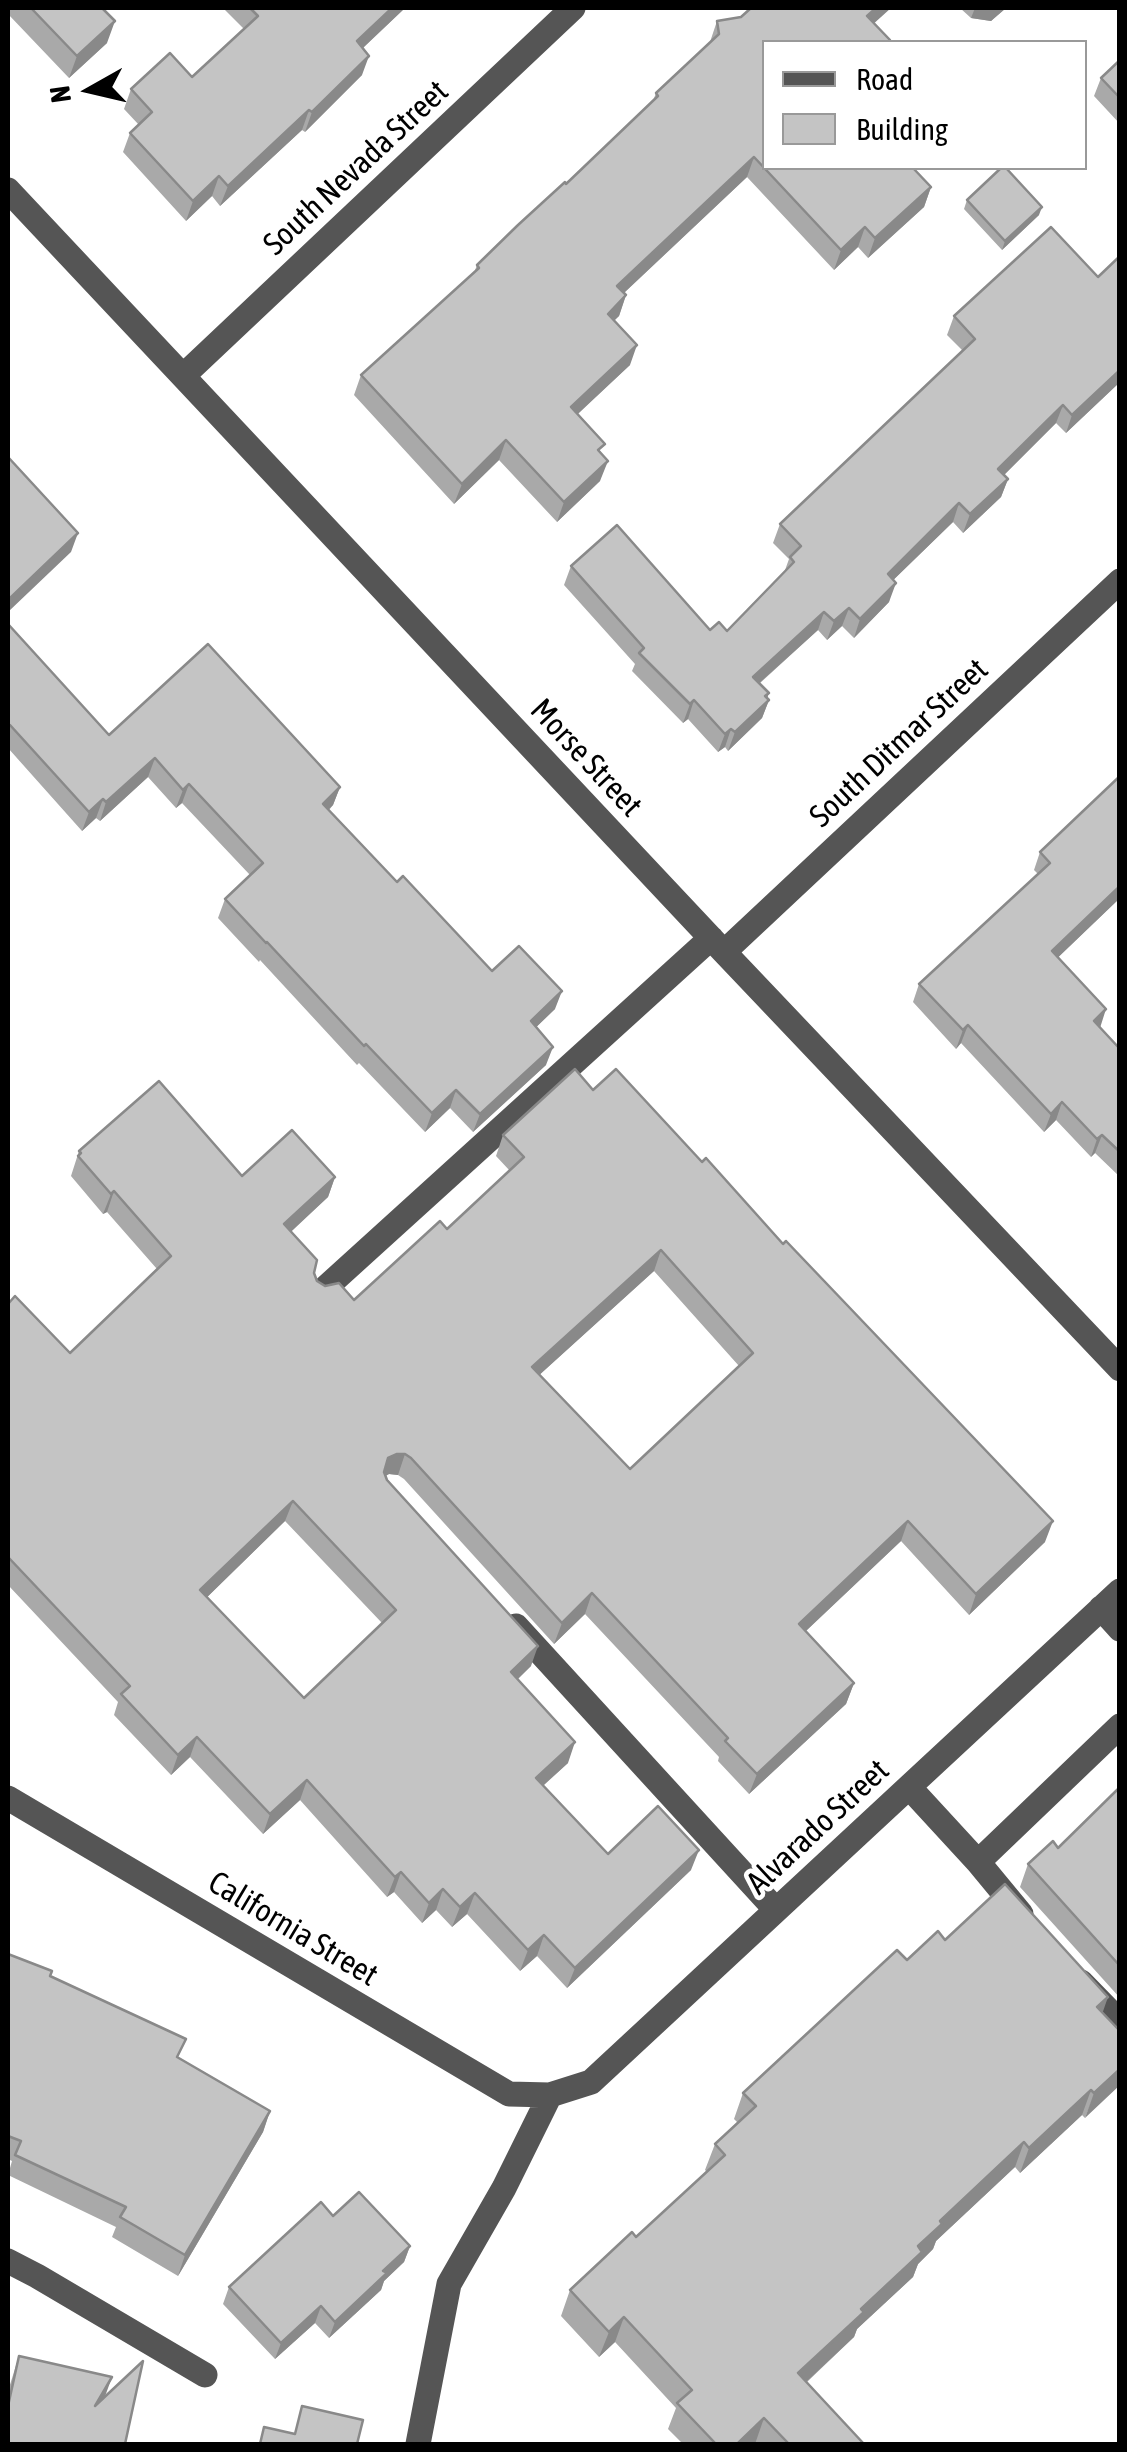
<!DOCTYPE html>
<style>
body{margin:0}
#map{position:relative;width:1127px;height:2452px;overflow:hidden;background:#fff;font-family:"Asap Condensed",sans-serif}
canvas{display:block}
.frame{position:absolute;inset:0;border:10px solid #000;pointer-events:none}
.legend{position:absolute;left:762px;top:40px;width:325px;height:130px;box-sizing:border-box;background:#fff;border:2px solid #999;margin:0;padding:12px 18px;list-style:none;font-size:30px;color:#000}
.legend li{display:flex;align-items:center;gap:20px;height:50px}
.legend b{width:50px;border:2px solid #999}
.north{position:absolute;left:40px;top:40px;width:100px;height:100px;-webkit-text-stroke:8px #fff;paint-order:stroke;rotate:262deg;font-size:28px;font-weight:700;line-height:40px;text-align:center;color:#000}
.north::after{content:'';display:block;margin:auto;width:35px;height:45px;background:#000;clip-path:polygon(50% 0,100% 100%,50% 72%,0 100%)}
</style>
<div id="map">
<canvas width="1127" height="2452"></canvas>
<div class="frame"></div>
<ul class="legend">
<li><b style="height:12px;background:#555"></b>Road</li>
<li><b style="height:28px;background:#c4c4c4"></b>Building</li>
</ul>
<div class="north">N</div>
</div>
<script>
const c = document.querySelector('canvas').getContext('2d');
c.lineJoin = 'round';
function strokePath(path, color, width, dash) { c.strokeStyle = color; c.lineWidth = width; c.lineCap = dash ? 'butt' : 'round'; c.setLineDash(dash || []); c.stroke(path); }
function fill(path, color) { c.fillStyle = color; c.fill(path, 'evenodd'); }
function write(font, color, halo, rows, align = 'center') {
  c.font = font + ' "Asap Condensed",sans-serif'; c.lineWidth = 9; c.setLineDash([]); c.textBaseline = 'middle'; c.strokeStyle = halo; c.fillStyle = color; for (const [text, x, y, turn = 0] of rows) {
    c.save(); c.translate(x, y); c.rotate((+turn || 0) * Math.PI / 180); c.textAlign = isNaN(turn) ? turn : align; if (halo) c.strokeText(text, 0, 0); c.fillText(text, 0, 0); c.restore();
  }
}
strokePath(new Path2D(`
 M8,190L724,952L1120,1369
 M183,376L573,8
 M724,952L1120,581
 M322,1291L711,938
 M1101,1608L1120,1629
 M516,1626L776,1910
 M909,1787L978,1862L1021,1914
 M8,1798L509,2094L550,2095L591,2082L1120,1591
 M978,1862L1120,1726
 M1081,1982L1120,2022
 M8,2261L37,2276L205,2375
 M418,2444L449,2284L504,2188L550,2095`), '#555', 25);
fill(new Path2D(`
 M8,8H102L107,43L69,78L8,14Z
 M223,8H405L363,48L362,75L305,132L302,130L220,206L212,196L186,221L123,152L130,133L139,125L124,109L131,89L192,77L244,29Z
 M960,8H1006L991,21L971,18Z
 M717,21L764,42L931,187L924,207L868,258L858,247L834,270L747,177L624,293L626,295L619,316L614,320L630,365L577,414L602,454L600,481L557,522L499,460L454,504L354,395L361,375L474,273L477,265L566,184L653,101L656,93L710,42Z
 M1120,60V124L1094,96L1101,78Z
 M967,200L1039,215L1002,250L964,209Z
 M954,316L1120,382L1066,433L1056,423L1004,475L1008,479L1001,497L963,533L953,522L893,580L889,602L854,638L842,626L827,640L818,630L759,684L769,693L767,698L769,700L762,718L728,751L725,747L718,752L688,719L683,723L632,671L635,664L564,585L571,566L710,630L727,631L784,573L789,559L773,543L780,524L963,351L947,335Z
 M8,624L109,735L340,787L333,805L329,810L397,882L492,971L555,1009L536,1027L546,1065L473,1132L450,1108L425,1132L359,1063L357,1065L260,960L259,962L218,918L225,899L250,875L182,803L176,808L148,777L100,821L96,818L82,831L8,748Z
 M1040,852L1120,898L1057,958L1100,1027L1120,1049V1177L1095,1153L1091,1157L1056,1120L1044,1132L961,1043L956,1049L913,1002L919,984L1038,874L1034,870Z
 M593,1090L1045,1542L969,1615L901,1541L806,1631L854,1683L846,1704L749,1794L718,1761L719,1757L585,1614L554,1644L404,1479L398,1475L389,1474L385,1476L531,1666L518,1679L568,1763L543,1786L608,1854L691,1870L567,1988L537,1956L520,1971L467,1914L452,1927L436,1910L422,1923L394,1892L387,1897L300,1800L263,1834L190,1757L171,1775L114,1715L118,1702L8,1585V1304L70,1353L157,1269L107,1212L103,1214L71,1176L79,1151L242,1176L335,1177L328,1197L291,1231L317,1281L354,1300L447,1229L510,1171L496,1156L503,1135ZM654,1271L739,1366L630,1469L539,1375ZM285,1521L382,1623L304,1698L207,1597Z
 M1120,1787V1998L1020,1887L1028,1864L1058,1848Z
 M945,1940L1102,2013L1120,2031L1085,2118L1082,2115L1020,2173L1015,2167L936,2241L933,2249L918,2264L913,2277L857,2329L854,2337L807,2382L864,2444H683L668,2429L676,2408L615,2342L599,2357L561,2316L570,2290L636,2237L707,2172L705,2170L715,2144L738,2123L734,2119L743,2093L907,1960Z
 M8,1954L50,1976L179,2058L270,2111L263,2132L178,2276L112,2237L116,2227L8,2175L12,2161L8,2159Z
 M333,2216L410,2246L404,2262L384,2281L381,2290L329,2338L315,2323L275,2359L223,2304L229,2287Z
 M19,2356L105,2397L8,2444V2391Z`), '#a9a9a9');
fill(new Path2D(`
 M392,8H405L349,61L357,41Z
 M876,8H891L860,36L867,16Z
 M975,8H1006L991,21L971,18Z
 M115,21L107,43L69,78L77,56Z
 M369,56L362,75L305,132L312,112Z
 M309,110L302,130L220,206L228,186Z
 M754,157L747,177L610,306L617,286Z
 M219,176L212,196L186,221L193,201Z
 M931,187L924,207L868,258L875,238Z
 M1042,207L1039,215L1002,250L1005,241Z
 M865,227L858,247L834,270L841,250Z
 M626,295L619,316L601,334L608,314Z
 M637,345L630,365L563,428L571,407Z
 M1120,370V382L1066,433L1072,415Z
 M1063,405L1056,423L992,487L998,469Z
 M506,440L499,460L454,504L462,484Z
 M608,461L600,481L557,522L564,502Z
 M1008,479L1001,497L963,533L970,514Z
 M959,503L953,522L881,592L888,574Z
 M78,533L71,552L8,612V600Z
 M896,583L889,602L854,638L860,619Z
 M849,608L842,626L827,640L834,621Z
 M824,612L818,630L746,695L753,677Z
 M769,693L765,704L769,700L762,718L728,751L735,732Z
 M694,700L688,719L683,723L690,704Z
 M731,729L725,747L718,752L725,734Z
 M155,758L148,777L100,821L106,802Z
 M189,784L182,803L176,808L183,790Z
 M340,787L333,805L316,822L323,804Z
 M103,799L96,818L82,831L89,812Z
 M1120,886V898L1045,970L1052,951Z
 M562,991L555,1009L524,1039L531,1021Z
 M1106,1009L1100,1028L1094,1021Z
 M968,1025L961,1043L956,1049L963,1030Z
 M553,1047L546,1065L473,1132L480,1114Z
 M456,1090L450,1108L425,1132L432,1113Z
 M1062,1102L1056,1120L1044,1132L1051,1114Z
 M1102,1135L1095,1153L1091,1157L1097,1139Z
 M335,1177L328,1197L277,1245L284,1224Z
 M114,1191L107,1212L103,1214L111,1194Z
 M661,1250L654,1271L525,1388L532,1367Z
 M397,1454H405L398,1475L389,1474L380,1479L388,1458Z
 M293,1501L285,1521L193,1611L200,1590Z
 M908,1521L901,1541L791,1645L799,1624Z
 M1053,1521L1045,1542L969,1615L976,1594Z
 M592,1593L585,1614L554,1644L562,1623Z
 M538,1646L531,1666L504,1692L511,1672Z
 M854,1683L846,1704L749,1794L757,1774Z
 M197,1737L190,1757L171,1775L178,1755Z
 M575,1742L568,1763L528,1799L536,1778Z
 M307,1780L300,1800L263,1834L270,1814Z
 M699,1850L691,1870L567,1988L575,1968Z
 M401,1872L394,1892L387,1897L395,1877Z
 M443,1889L436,1910L422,1923L429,1903Z
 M475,1893L467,1914L452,1927L460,1907Z
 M544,1935L537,1956L520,1971L528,1950Z
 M1108,1997L1099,2023L1097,2007Z
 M1120,2069V2085L1085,2118L1094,2093Z
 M1091,2090L1082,2115L1020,2173L1029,2148Z
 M270,2111L263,2132L178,2276L185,2255Z
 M1024,2142L1015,2167L936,2241L933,2249L918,2264L913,2277L857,2329L854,2337L789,2398L798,2373L861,2309L940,2221Z
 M410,2246L404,2262L384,2281L381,2290L329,2338L335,2322L383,2271Z
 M321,2306L315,2323L275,2359L281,2343Z
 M624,2317L615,2342L599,2357L609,2332Z
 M112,2377L103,2402L95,2406Z
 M764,2418L755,2444H737Z`), '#898989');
const building = new Path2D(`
 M31,8H102L115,21L77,56Z
 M250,8H392L357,41L369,56L312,112L309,110L228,186L219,176L193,201L130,133L152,112L131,89L170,53L192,77L258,16Z
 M751,8H876L867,16L890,40L887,42H764V168H913L931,187L875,238L865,227L841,250L754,157L617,286L626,295L608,314L637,345L571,407L605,444L598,450L608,461L564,502L506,440L462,484L361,375L479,268L477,265L518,225L565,182L566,184L658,96L656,93L719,34L717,21L741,17Z
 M1120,60V98L1101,78Z
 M1001,168H1006L1042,207L1005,241L967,200Z
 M1051,227L1098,277L1120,256V370L1072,415L1063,405L998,469L1008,479L970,514L959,503L888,574L896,583L860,619L849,608L834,621L824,612L753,677L769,693L765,696L769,700L735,732L731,729L725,734L694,700L690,704L639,653L644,648L571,566L617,525L710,630L719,622L727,631L794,562L790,557L801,546L780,524L975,339L954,316Z
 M8,457L78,533L8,600Z
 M8,624L109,735L208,644L340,787L323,804L397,882L403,876L492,971L519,946L562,991L531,1021L553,1047L480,1114L456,1090L432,1113L366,1044L364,1046L267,942L266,943L225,899L263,863L189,784L183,790L155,758L106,802L103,799L89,812L10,725L8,727Z
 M1120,776V886L1052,951L1106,1009L1094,1021L1120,1049V1152L1102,1135L1097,1139L1062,1102L1051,1114L968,1025L963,1030L919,984L1050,863L1040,852Z
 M575,1069L593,1090L616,1069L702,1162L706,1158L783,1244L786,1241L1053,1521L976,1594L908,1521L799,1624L854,1683L757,1774L725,1741L728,1738L592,1593L562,1623L411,1458L405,1454H397L388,1458L384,1472L387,1480L538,1646L511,1672L575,1742L536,1778L608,1854L658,1806L699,1850L575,1968L544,1935L528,1950L475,1893L460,1907L443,1889L429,1903L401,1872L395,1877L307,1780L270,1814L197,1737L178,1755L121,1694L130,1686L8,1557V1304L15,1296L70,1353L171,1256L114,1191L111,1194L78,1156L81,1153L79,1151L159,1081L242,1176L292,1130L335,1177L284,1224L317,1260L314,1273L317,1281L325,1286L339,1283L354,1300L440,1221L447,1229L524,1157L503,1135ZM661,1250L753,1353L630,1469L532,1367ZM293,1501L396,1610L304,1698L200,1590Z
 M1120,1787V1966L1028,1864L1053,1841L1058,1848Z
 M1005,1884L1108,1997L1097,2007L1120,2031V2069L1094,2093L1091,2090L1029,2148L1024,2142L940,2221L942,2224L918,2246L922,2252L861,2309L864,2312L798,2373L864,2444H789L764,2418L737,2444H716L677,2403L692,2390L624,2317L609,2332L570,2290L632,2232L636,2237L725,2155L715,2144L756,2106L743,2093L897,1950L907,1960L938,1931L945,1940Z
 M8,1954L52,1971L50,1976L186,2039L177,2057L270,2111L185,2255L120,2217L126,2207L15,2155L21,2141L8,2136Z
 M359,2192L410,2246L383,2271L387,2273L335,2322L321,2306L281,2343L229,2287L321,2202L333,2216Z
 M19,2356L112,2377L95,2406L143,2361L125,2444H8V2406Z
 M302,2406L363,2420L357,2444H260L264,2427L295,2434Z`);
fill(building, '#c4c4c4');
strokePath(building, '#898989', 2.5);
write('32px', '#000', '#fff', [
 ["South Nevada Street",356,168,-43],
 ["South Ditmar Street",899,743,-43],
 ["Morse Street",586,758,47],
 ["Alvarado Street",818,1827,-43],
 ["California Street",293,1929,31]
]);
</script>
